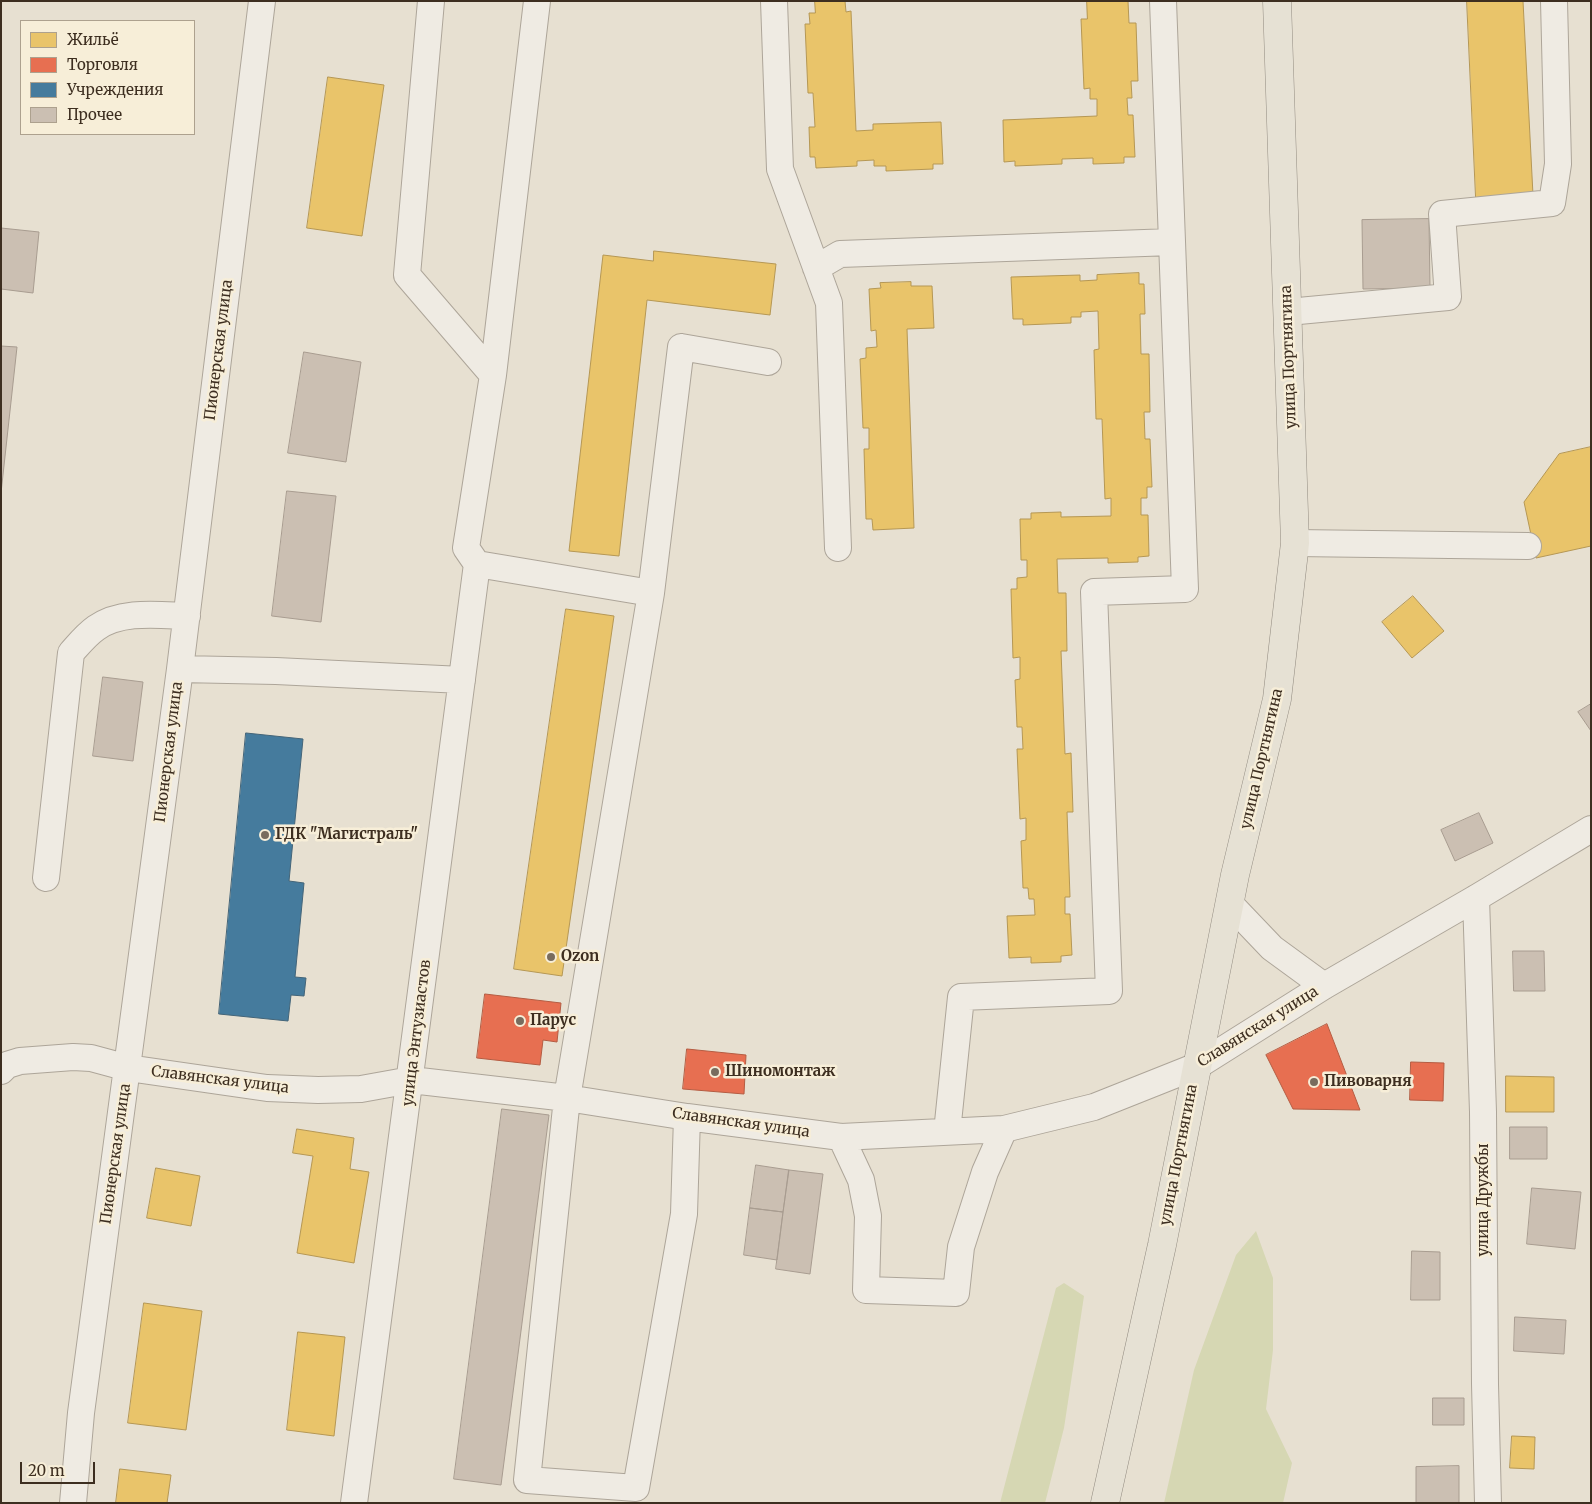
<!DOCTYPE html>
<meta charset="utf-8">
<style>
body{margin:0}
#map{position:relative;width:1592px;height:1504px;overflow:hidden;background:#e7e0d1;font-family:Merriweather,serif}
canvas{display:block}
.frame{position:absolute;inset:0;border:2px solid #3d2e20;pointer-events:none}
.legend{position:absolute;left:20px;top:20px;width:175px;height:115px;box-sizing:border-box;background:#f7eed8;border:1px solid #ada18e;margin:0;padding:6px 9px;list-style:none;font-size:15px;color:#3d2e20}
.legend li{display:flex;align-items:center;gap:10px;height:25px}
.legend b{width:25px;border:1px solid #ada18e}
.scale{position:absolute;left:20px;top:1462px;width:75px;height:22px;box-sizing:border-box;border:2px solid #3d2e20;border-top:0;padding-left:6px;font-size:15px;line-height:18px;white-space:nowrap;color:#3d2e20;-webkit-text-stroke:4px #f7eed8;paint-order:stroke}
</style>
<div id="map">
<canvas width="1592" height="1504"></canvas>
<div class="frame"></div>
<ul class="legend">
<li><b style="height:14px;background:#e9c46a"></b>Жильё</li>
<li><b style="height:14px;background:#e76f51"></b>Торговля</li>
<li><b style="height:14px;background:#457b9d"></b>Учреждения</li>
<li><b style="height:14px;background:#cbbfb2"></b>Прочее</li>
</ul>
<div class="scale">20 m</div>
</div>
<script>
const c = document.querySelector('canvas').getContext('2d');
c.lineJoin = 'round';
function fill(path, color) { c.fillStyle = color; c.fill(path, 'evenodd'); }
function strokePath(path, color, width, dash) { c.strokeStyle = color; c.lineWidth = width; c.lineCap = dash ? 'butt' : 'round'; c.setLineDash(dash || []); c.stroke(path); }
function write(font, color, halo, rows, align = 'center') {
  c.font = font + ' Merriweather,serif'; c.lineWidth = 5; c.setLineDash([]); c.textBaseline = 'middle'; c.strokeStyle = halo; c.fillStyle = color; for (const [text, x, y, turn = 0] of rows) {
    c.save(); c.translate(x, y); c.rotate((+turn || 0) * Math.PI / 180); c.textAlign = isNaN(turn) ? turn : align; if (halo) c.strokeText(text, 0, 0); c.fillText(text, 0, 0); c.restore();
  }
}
fill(new Path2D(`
 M1256,1231L1273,1278V1350L1266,1409L1292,1463L1283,1503H1164L1194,1370L1236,1255Z
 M1064,1283L1084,1296L1064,1428L1045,1503H1000L1056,1288Z`), '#d6d7b3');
const homes = new Path2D(`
 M815,1H845L846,12L851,11L856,131L873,130V124L941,122L943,164H933V169L886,171V166H874V160L857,161V166L816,168L815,157H810L809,127H815L813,93H808L805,24H810L809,13H815Z
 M1087,1H1128L1129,23H1136L1138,81H1131L1132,98H1127L1128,115H1133L1135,157H1124V163L1093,164V158L1062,159V164L1015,166V161L1004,162L1003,120L1097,116V99H1090V88L1084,89L1081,19H1087Z
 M1467,1H1523L1533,195L1476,198Z
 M328,77L384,85L362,236L307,228Z
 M654,251L776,264L770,315L647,300L619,556L569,551L603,255L653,261Z
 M1139,273V284H1144L1145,314H1140L1141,354H1149L1150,412H1144L1145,439H1150L1152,487H1147V498H1141V515H1148L1149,556L1138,557V562L1108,563V558L1057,559L1058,593H1066L1067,651H1061L1065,754L1071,753L1073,812H1067L1070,897H1065V914H1070L1072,955L1061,956V962L1031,963V957L1009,958L1007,916L1035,915L1034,899H1029L1028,888H1023L1021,841L1026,840V818L1020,819L1017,749H1023L1022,727H1017L1015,680L1020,679V657L1013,658L1011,589H1017V578L1027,577V560H1021L1020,519H1031V513L1061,512V517L1111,516V498L1105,499L1102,419H1096L1094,350L1099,349L1098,311L1081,312V317H1071V323L1023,325V319H1013L1011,277L1080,275V281L1097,280V275Z
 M911,282V286H932L934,328L907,329L914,528L873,530L872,519H866L864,449H869V428H863L860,359L866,358V348L877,347L876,330L871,331L869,289L881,288L880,283Z
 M1591,447V546L1536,558L1524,502L1559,454Z
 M1413,596L1444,631L1412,658L1382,622Z
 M566,609L614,616L562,976L514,969Z
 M1506,1076L1554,1077V1112H1506Z
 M297,1129L354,1138L350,1169L369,1172L354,1263L297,1253L313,1156L293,1153Z
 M156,1168L200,1176L191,1226L147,1218Z
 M144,1303L202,1311L186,1430L128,1423Z
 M298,1332L345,1337L334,1436L287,1430Z
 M1512,1436L1535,1437L1534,1469L1510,1468Z
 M120,1469L171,1475L167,1503H116Z`);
fill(homes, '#e9c46a');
strokePath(homes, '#b59754', 1);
const shops = new Path2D(`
 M485,994L561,1003L557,1042L543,1040L540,1065L477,1058Z
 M1327,1024L1360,1110L1293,1109L1266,1055Z
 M687,1049L746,1055L744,1094L683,1089Z
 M1411,1062L1444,1063L1443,1101L1410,1100Z`);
fill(shops, '#e76f51');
strokePath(shops, '#b45c42', 1);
const public = new Path2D(`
 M246,733L303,739L289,881L304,883L295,977L306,978L304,996L291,995L288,1021L219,1014Z`);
fill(public, '#457b9d');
strokePath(public, '#436478', 1);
const building = new Path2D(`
 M1429,219L1430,288L1363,289L1362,220Z
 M1,228L39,232L33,293L1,289Z
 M1,346L17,347L1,493Z
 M304,352L361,362L346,462L288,453Z
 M287,491L336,496L321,622L272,616Z
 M103,677L143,682L133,761L93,756Z
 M1591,704V731L1578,712Z
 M1479,813L1493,843L1455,861L1441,830Z
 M1513,951H1544L1545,991H1514Z
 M502,1109L549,1115L501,1485L454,1479Z
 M1510,1127H1547V1159H1510Z
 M756,1165L789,1170L783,1212L750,1208Z
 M789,1170L823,1174L810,1274L776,1269Z
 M1532,1188L1581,1192L1575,1249L1527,1244Z
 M750,1208L783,1212L777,1260L744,1255Z
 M1412,1251L1440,1252V1300H1411Z
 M1515,1317L1566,1320L1564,1354L1514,1351Z
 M1433,1398H1464V1425H1433Z
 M1459,1466V1503H1416V1467Z`);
fill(building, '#cbbfb2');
strokePath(building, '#a89c90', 1);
const minor = new Path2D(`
 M431,1L407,275L493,375L466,548L477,564L651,593
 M774,1L780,169L829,303L838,548
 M816,268L840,254L1172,242
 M1288,312L1448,297L1442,214L1552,203L1558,164L1554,1
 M493,375L537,1
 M1295,543L1528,546
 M180,669L276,671L462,680
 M46,878L71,653C79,644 86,635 96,628C121,610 158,615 187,616
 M1476,898L1483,1112L1485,1384L1488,1503
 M1230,904L1272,948L1324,986
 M1,1071L7,1065L20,1061L73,1057L91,1058L128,1068L267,1088L318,1090L361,1089L411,1080L567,1098L687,1117L841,1137L1004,1129L1094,1107L1197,1066L1324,986L1476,898L1591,829
 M687,1117L684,1214L636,1488L527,1480L567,1098L651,593L681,347L768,362
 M947,1132L961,997L1109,991L1094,592L1185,589L1163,1
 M841,1137L861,1180L868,1216L866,1290L956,1293L961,1247L985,1172L1004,1129
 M73,1503L81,1413L180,669L262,1
 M354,1503L477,564`);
const major = new Path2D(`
 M1105,1503L1162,1245L1235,875L1277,699L1295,543L1277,1`);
strokePath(minor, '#ada599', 28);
strokePath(major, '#928b80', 29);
strokePath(minor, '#efebe3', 26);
strokePath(major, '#e6e1d4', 28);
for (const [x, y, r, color] of [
 [265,835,5,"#786c5e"],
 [551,957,5,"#786c5e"],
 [520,1021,5,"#786c5e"],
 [715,1072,5,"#786c5e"],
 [1314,1082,5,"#786c5e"]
]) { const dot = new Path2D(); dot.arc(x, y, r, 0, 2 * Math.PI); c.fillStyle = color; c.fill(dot); strokePath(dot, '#f7eed8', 2); }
write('15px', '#3d2e20', '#f7eed8', [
 ["Пионерская улица",219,350,-83],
 ["улица Портнягина",1289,357,-92],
 ["Пионерская улица",169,752,-83],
 ["улица Портнягина",1262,759,-77],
 ["Славянская улица",1258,1027,-32],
 ["улица Энтузиастов",417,1033,-83],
 ["Славянская улица",220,1080,7],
 ["Славянская улица",741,1123,8],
 ["Пионерская улица",116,1154,-82],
 ["улица Портнягина",1179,1155,-79],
 ["улица Дружбы",1484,1200,-90]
]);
write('bold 15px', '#3d2e20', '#f7eed8', [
 ["ГДК \"Магистраль\"",275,835],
 ["Ozon",561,957],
 ["Парус",530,1021],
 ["Шиномонтаж",725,1072],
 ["Пивоварня",1324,1082]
], 'left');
</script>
